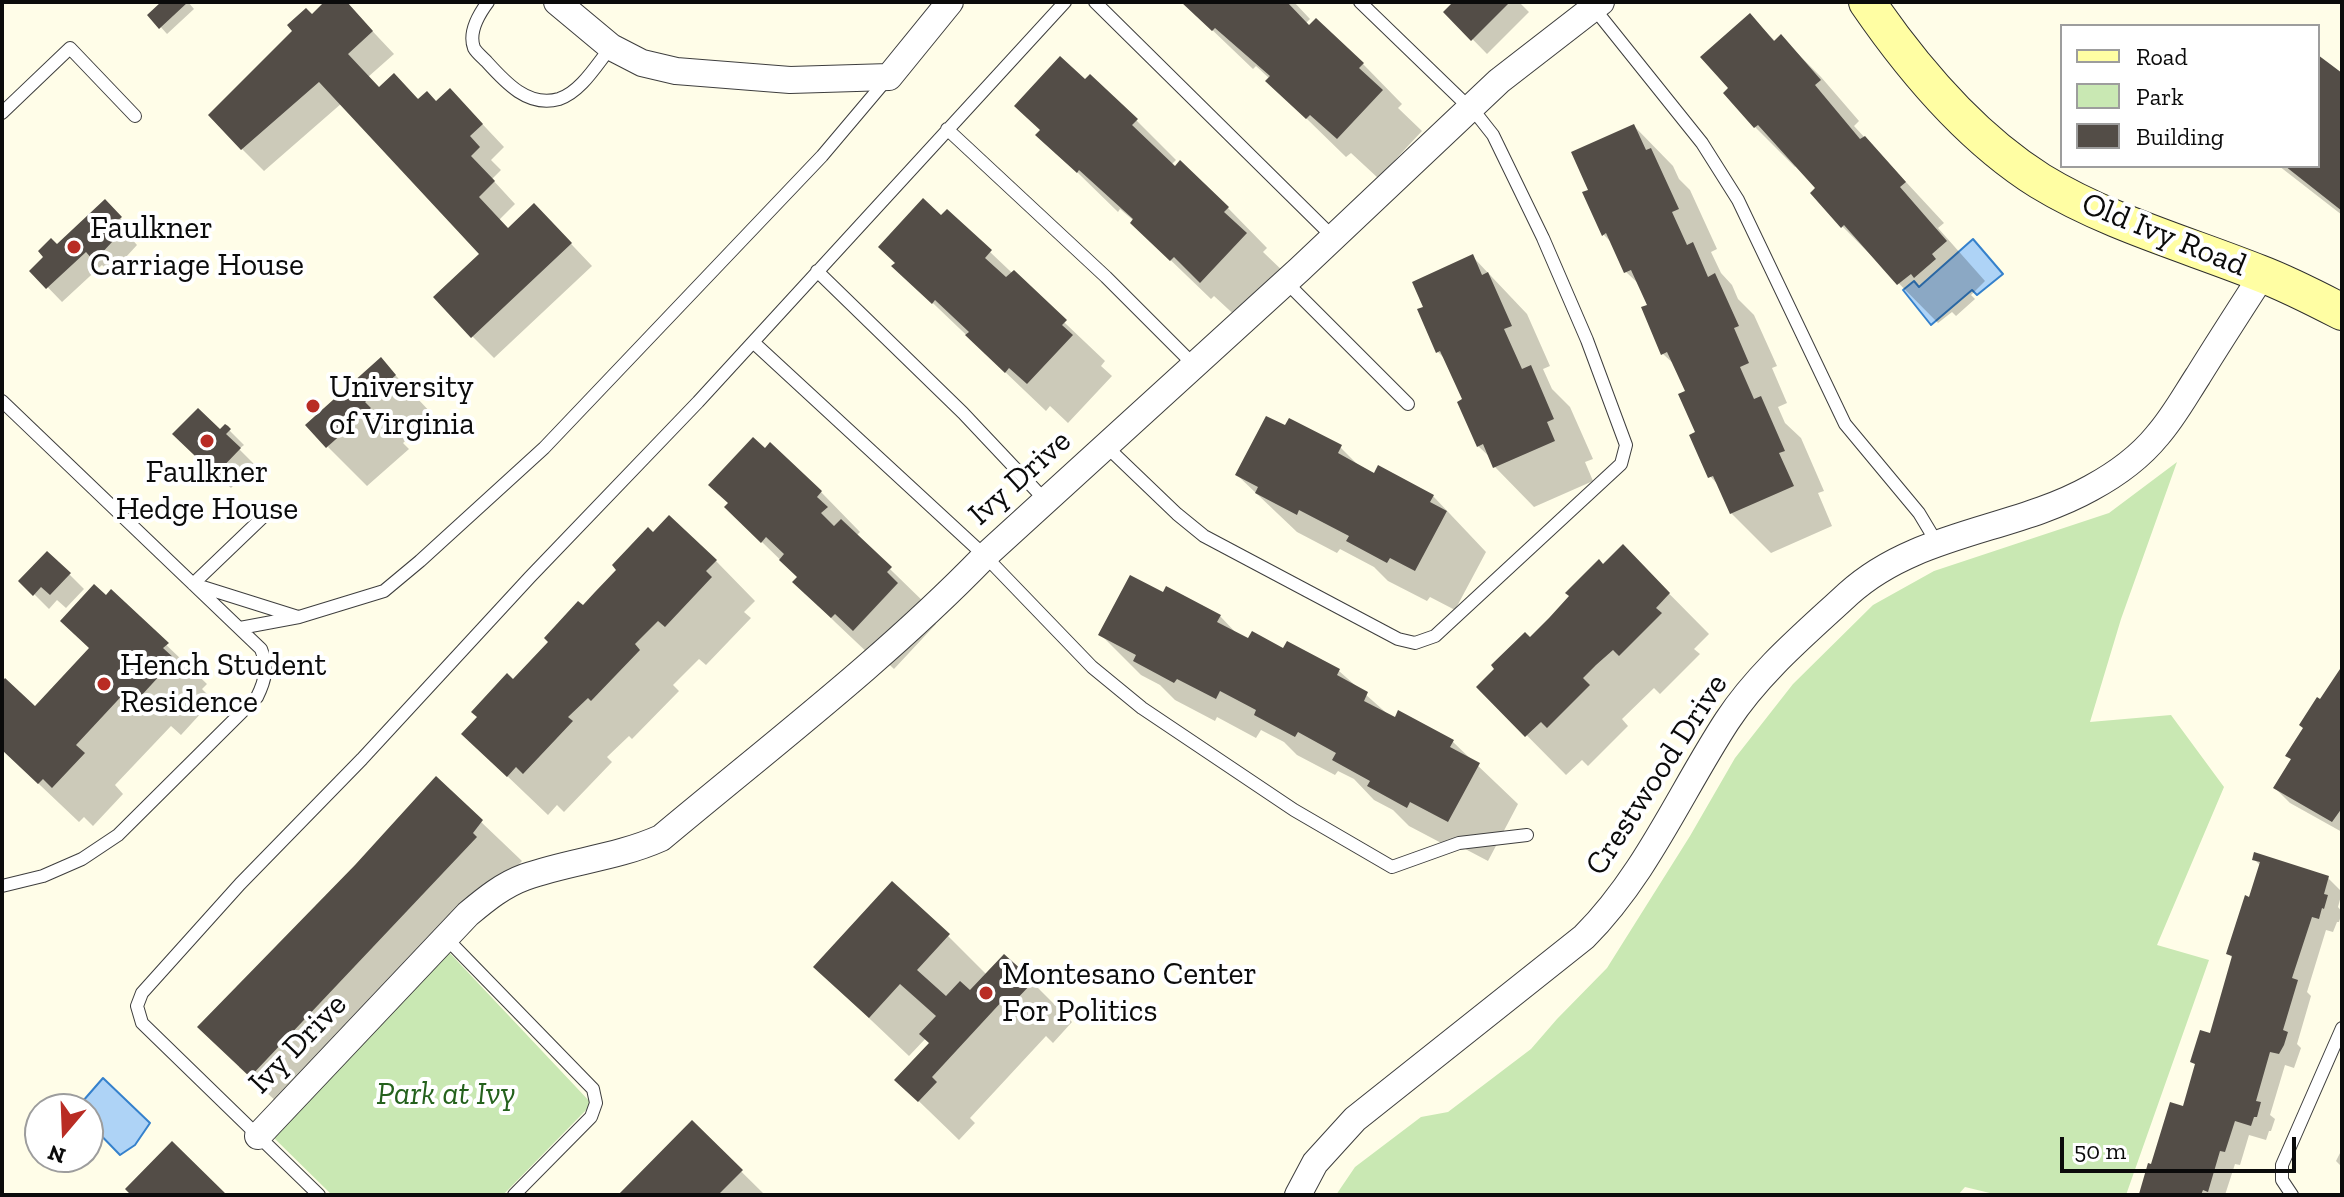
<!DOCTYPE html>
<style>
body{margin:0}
#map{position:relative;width:2344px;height:1197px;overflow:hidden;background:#fffde8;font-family:"Zilla Slab",serif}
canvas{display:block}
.frame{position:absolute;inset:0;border:4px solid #0b0b0b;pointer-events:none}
.legend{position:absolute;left:2060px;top:24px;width:260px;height:144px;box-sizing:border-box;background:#fff;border:2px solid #9d9d9d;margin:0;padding:10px 14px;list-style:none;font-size:24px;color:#0b0b0b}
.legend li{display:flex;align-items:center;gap:16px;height:40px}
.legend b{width:40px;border:2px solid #9d9d9d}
.north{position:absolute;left:24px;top:1093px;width:80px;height:80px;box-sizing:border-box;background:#fff;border:2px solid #9d9d9d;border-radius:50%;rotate:199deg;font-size:22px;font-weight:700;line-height:32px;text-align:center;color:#0b0b0b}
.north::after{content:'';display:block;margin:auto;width:28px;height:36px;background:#b92c24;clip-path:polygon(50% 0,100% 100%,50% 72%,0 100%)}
.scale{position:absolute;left:2060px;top:1137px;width:236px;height:36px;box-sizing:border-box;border:4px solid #0b0b0b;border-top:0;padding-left:10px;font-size:24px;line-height:28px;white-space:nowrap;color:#0b0b0b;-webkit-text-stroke:6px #fff;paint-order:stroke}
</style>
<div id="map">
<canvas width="2344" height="1197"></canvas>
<div class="frame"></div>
<ul class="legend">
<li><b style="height:10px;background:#fffea3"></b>Road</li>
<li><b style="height:22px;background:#c9e8b3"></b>Park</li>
<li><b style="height:22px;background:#534d47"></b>Building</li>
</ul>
<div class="north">N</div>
<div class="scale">50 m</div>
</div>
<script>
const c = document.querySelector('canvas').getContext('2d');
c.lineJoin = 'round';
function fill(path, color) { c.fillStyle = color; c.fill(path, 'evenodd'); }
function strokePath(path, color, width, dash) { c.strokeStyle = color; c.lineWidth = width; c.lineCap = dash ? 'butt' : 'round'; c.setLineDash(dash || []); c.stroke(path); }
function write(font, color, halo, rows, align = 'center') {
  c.font = font + ' "Zilla Slab",serif'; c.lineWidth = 8; c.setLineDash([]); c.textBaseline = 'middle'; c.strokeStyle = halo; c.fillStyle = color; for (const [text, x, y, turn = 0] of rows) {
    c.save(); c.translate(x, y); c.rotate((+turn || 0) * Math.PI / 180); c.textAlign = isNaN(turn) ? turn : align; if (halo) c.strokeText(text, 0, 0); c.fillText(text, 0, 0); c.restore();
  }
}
fill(new Path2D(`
 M2177,462L2121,619L2090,722L2171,715L2224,787L2157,945L2209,960L2126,1195H1998L1965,1187L1958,1195H1336L1355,1167L1421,1117L1448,1112L1531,1049L1557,1019L1607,968L1690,836L1735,758L1793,684L1873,605L1934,571L2109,513Z
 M445,948L592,1104L503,1195H332L273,1137Z`), '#c9e8b3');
const water = new Path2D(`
 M1973,239L2003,274L1977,295L1972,290L1931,325L1903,290L1914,281L1919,287Z
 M103,1078L150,1123L135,1145L120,1155L88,1122V1109H76Z`);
fill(water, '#aed3f6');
strokePath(water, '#3581cc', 2);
fill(new Path2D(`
 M164,2H188L194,9L167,34L150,15Z
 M327,2H345L394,54L368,77L379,89L471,112L504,147L491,160L501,170L492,179L515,204L499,220L509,230L556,228L592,266L494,358L472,336L482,254L342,103L264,171L242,149L312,16Z
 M1183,2H1294L1310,19L1305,24L1363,64L1402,104L1398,108L1422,131L1378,178L1351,153L1346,157L1268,81L1270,79L1256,66L1253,69Z
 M1456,2H1519L1529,12L1487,54L1446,12Z
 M1750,16L1776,42L1781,37L1821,77L1859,121L1854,126L1944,223L1938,228L1985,281L1971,295L1975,299L1956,316L1952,312L1938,323L1842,226L1818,188L1798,164L1795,167L1755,127L1730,88Z
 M2318,57L2342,76V215L2279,166H2318Z
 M1136,120L1176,160L1171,165L1175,168L1180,163L1228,208L1267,248L1263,252L1286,274L1241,321L1214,296L1211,299L1132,223L1134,221L1120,209L1118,212L1038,134Z
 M1634,126L1673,166L1679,179L1690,190L1717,249L1711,252L1721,273L1732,285L1738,299L1754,315L1777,366L1772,368L1787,403L1778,407L1785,423L1801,438L1824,491L1818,493L1832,526L1771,553L1731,513L1719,486L1710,476L1688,392L1676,366L1663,354L1641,286L1626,272L1614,245L1603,234L1591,191Z
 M105,202L135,233L130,237L137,245L115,269L109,272L102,265L62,302L32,271Z
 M941,217L990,252L1105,361L1101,366L1112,376L1068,423L1050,406L1046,411L894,266Z
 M1473,257L1527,314L1550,366L1543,369L1552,389L1570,407L1593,459L1585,462L1593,481L1534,507L1495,467L1491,458L1478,446L1465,400L1447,361L1438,352L1426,308Z
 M381,360L434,416L403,443L409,449L367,486L328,447Z
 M225,426L244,445L239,449L254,464L231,488L190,449L220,432Z
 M1340,447L1361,468L1433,496L1486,552L1455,610L1430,597L1427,601L1388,581L1374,567L1340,549L1337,553L1297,532L1237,475Z
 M821,492L860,532L856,536L930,608L925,613L936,624L894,669L876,652L872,657L835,622L795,582L799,578L726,507Z
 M1623,547L1709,634L1694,649L1700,654L1660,694L1654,688L1622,719L1628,726L1588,766L1582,760L1566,775L1479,687L1530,640Z
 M48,553L84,589L66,608L57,600L49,609L21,581Z
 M716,561L755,601L744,612L751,618L706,665L699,659L673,685L679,691L632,739L629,736L607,757L612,762L564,812L557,805L548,815L504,773L514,682L583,608Z
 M111,592L207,684L202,689L213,700L181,735L171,726L115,785L123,794L93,826L84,817L79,822L2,749V684L35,709L91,649L106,597Z
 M1163,595L1220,616L1238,635L1339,671L1391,717L1453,742L1518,804L1488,861L1450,841L1447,846L1409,826L1393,810L1374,800L1354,779L1338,771L1335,775L1297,755L1284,742L1261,730L1256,738L1217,717L1215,721L1175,700L1160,685L1141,675L1101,635Z
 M2342,669V832L2290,803L2275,788L2292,761L2288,756Z
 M436,779L522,861L291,1115L239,1067L356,866Z
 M2254,859L2328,878L2342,892L2338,907L2342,912L2339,922H2337L2333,932L2326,930L2307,992L2311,996L2297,1044L2301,1048L2294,1068L2285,1065L2270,1115L2275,1119L2271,1131H2269L2266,1140L2249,1135L2240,1165L2235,1164L2225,1195H2142L2153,1166L2184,1108L2197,1066L2192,1061L2212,1036L2233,958L2228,954L2261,866Z
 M948,936L987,975L1032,982L1072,1022L1053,1043L1046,1036L970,1118L975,1123L959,1140L897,1080L931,1043L926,1038L909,1056L815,967Z
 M692,1123L765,1195H619Z
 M2342,1149V1167L2336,1161Z`), '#0003');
fill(new Path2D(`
 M161,2H188L159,29L147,15Z
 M324,2H347L373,31L348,54L379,87L394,73L418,99L427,91L436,101L450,88L483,124L470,136L480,147L471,156L495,181L479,197L508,228L534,203L572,243L471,338L433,297L479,254L319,82L241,150L208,115L292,31L287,25L306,8L312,14Z
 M1181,2H1287L1309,25L1316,18L1364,63L1359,68L1383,90L1337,139L1310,115L1306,119L1265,81L1270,76L1215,28L1212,31Z
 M1453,2H1510L1471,41L1443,12Z
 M1750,13L1774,41L1781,34L1821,80L1815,85L1860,139L1865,136L1906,182L1900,187L1947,241L1932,254L1936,259L1914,278L1911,274L1897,285L1844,225L1841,228L1810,193L1815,188L1758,125L1754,128L1723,93L1728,88L1700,57Z
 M2318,55L2342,73V211L2285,166H2318Z
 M1060,56L1085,79L1090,74L1138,119L1132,125L1175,166L1180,160L1229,207L1224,212L1247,233L1200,283L1174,257L1170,261L1130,223L1133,219L1079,170L1077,173L1035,135L1040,130L1014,106Z
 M1634,124L1646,150L1651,148L1679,209L1672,212L1687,245L1693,242L1708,277L1715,273L1739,326L1734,328L1749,363L1740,367L1754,399L1761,396L1785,451L1779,453L1794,486L1730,514L1713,476L1708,478L1689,435L1695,432L1678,394L1685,391L1667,352L1661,355L1641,307L1647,305L1631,270L1624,273L1606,233L1602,236L1582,192L1588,190L1571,152Z
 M923,198L941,215L947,209L992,250L985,258L1006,277L1014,270L1067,320L1062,325L1073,335L1027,384L1009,368L1005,373L965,335L969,332L935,300L932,304L891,266L895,263L878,247Z
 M105,199L122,217L117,221L124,229L100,255L92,259L86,252L46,289L29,271L43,257L38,251L51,238L57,244Z
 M1473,254L1482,275L1488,272L1512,326L1504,329L1522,369L1531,365L1554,419L1547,422L1555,441L1493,468L1483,444L1477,447L1457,402L1462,399L1440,351L1436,353L1417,309L1423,307L1412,282Z
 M381,357L396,375L365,402L371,408L326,448L305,425Z
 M198,408L220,429L225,424L228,426L231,429L226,434L241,448L215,475L172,434Z
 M1266,416L1285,425L1289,418L1342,445L1338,453L1374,473L1378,465L1434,495L1430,502L1447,511L1415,571L1390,558L1387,563L1346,541L1349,536L1299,510L1297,515L1255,493L1258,487L1235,475Z
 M753,437L765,448L770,442L822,491L817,497L828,507L821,513L834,526L841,519L892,567L887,572L898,583L853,631L835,614L831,618L792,582L797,577L779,560L784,554L766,537L761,543L724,507L728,503L708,485Z
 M669,515L717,560L706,571L712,577L665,627L658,621L635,644L640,650L591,701L588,698L568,717L573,721L523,774L516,767L507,777L461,734L477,717L471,712L507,673L513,679L548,642L544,638L578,601L583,605L595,592L616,570L612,565L648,527L653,532Z
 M1623,544L1670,593L1656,608L1662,613L1619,656L1613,650L1596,665L1583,678L1590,685L1547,728L1541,722L1525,737L1476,687L1494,669L1491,665L1525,632L1530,637L1549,618L1569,596L1565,593L1599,559L1603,564Z
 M47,551L71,573L50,595L41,587L33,596L18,581Z
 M1130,575L1163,592L1166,586L1221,615L1217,622L1248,638L1252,631L1283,648L1287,641L1340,669L1337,675L1368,692L1364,701L1395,717L1398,710L1454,740L1450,747L1480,763L1448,822L1410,802L1407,808L1367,786L1370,781L1332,760L1336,753L1298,732L1295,737L1254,715L1256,710L1220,691L1216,699L1177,679L1174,683L1133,661L1136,655L1098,635Z
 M94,584L106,595L111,589L169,643L163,648L175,659L140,697L130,687L76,745L85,753L52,788L43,779L38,784L2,750V682L5,678L35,706L89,648L60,621Z
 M2342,666V808L2332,822L2273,788L2291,759L2285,756L2303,728L2299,725L2317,697L2320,699Z
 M436,776L483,820L473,833L477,837L250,1077L197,1027L355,865Z
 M2254,852L2329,876L2324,894L2328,895L2324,909L2322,908L2319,919L2312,917L2292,978L2298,980L2283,1030L2288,1032L2284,1045L2279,1054L2270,1052L2256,1101L2261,1102L2257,1117H2254L2251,1126L2235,1121L2225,1152L2220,1151L2208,1192L2203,1190L2201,1195L2139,1194L2148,1163L2151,1164L2170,1102L2183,1106L2195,1064L2190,1062L2200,1030L2210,1033L2232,956L2226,954L2245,895L2249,897L2260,862L2252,860Z
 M892,881L950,934L917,970L946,996L960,981L970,990L1004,954L1034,981L1012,1004L1005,998L932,1077L937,1082L918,1102L894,1080L929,1043L919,1034L936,1016L900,984L869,1018L813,967Z
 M692,1120L743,1170L718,1195H618Z
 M172,1141L227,1195H131L125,1189Z`), '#534d47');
const lane = new Path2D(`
 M488,2C479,14 468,32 474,48C476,52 483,58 486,61C505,82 528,108 559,99C581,92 597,64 611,47
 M1095,2L1333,237
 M1593,7L1702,143L1738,200L1845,424L1919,513L1937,543
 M2,113L70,48L135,116
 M947,129L1106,277L1194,365
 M817,271L963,413L1045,500
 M1286,282L1408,404
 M753,342L985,556L1092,667L1142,708L1294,810L1392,867L1459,843L1527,835
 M2,401L261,649C268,667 266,679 257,697L118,835L82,859L43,876L2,886
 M1106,446L1177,514L1204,536L1398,639L1415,643L1435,636L1621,464L1626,445L1587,340L1543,238L1493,135L1478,116L1360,2
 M264,516L193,584L298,617
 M240,628L299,617L384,591L420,561L544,448L822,156L887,79
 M446,938L593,1089L596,1103L591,1117L514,1195
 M319,1195L142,1023L137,1006L142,993L240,884L362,759L530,577L698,402L1065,2
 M2292,1195L2282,1180V1165L2342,1028`);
const street = new Path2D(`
 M557,2L611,47L642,63L676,71L790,80L889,77L950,2
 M258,1136L468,914C486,899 503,885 525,877C570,861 616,858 661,838C771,746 885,659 985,556L1300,269L1499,81L1601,2
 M1298,1195L1315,1163L1355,1119L1584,937C1646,875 1680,793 1727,721C1759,672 1806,633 1848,594C1916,532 2014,531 2091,488C2115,475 2139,458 2157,436C2173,418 2185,396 2198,376C2219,342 2241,308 2263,274`);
const secondary = new Path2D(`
 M1867,2C1913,69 1970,137 2040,181C2107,222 2186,244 2259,273C2288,284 2315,298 2342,312`);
strokePath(lane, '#3e3e3e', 14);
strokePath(street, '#3e3e3e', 28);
strokePath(secondary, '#2d2d2d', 38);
strokePath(lane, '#fff', 12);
strokePath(street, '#fff', 26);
strokePath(secondary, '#fffea3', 36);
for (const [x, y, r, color] of [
 [74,247,8,"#b92c24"],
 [313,406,8,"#b92c24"],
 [207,441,8,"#b92c24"],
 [104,684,8,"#b92c24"],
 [986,993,8,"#b92c24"]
]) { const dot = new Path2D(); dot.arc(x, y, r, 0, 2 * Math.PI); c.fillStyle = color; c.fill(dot); strokePath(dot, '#fff', 3); }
write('32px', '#0b0b0b', '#fff', [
 ["Faulkner",90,229],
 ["Carriage House",90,266],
 ["University",329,388],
 ["of Virginia",329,425],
 ["Faulkner",207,473,"center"],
 ["Hedge House",207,510,"center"],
 ["Hench Student",120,666],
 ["Residence",120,703],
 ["Montesano Center",1002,975],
 ["For Politics",1002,1012]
], 'left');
write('32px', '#0b0b0b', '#fff', [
 ["Old Ivy Road",2164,235,22],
 ["Ivy Drive",1020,478,-42],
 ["Crestwood Drive",1657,775,-57],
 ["Ivy Drive",298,1044,-46]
]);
write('italic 32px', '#24611c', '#fff', [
 ["Park at Ivy",446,1095]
]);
</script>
